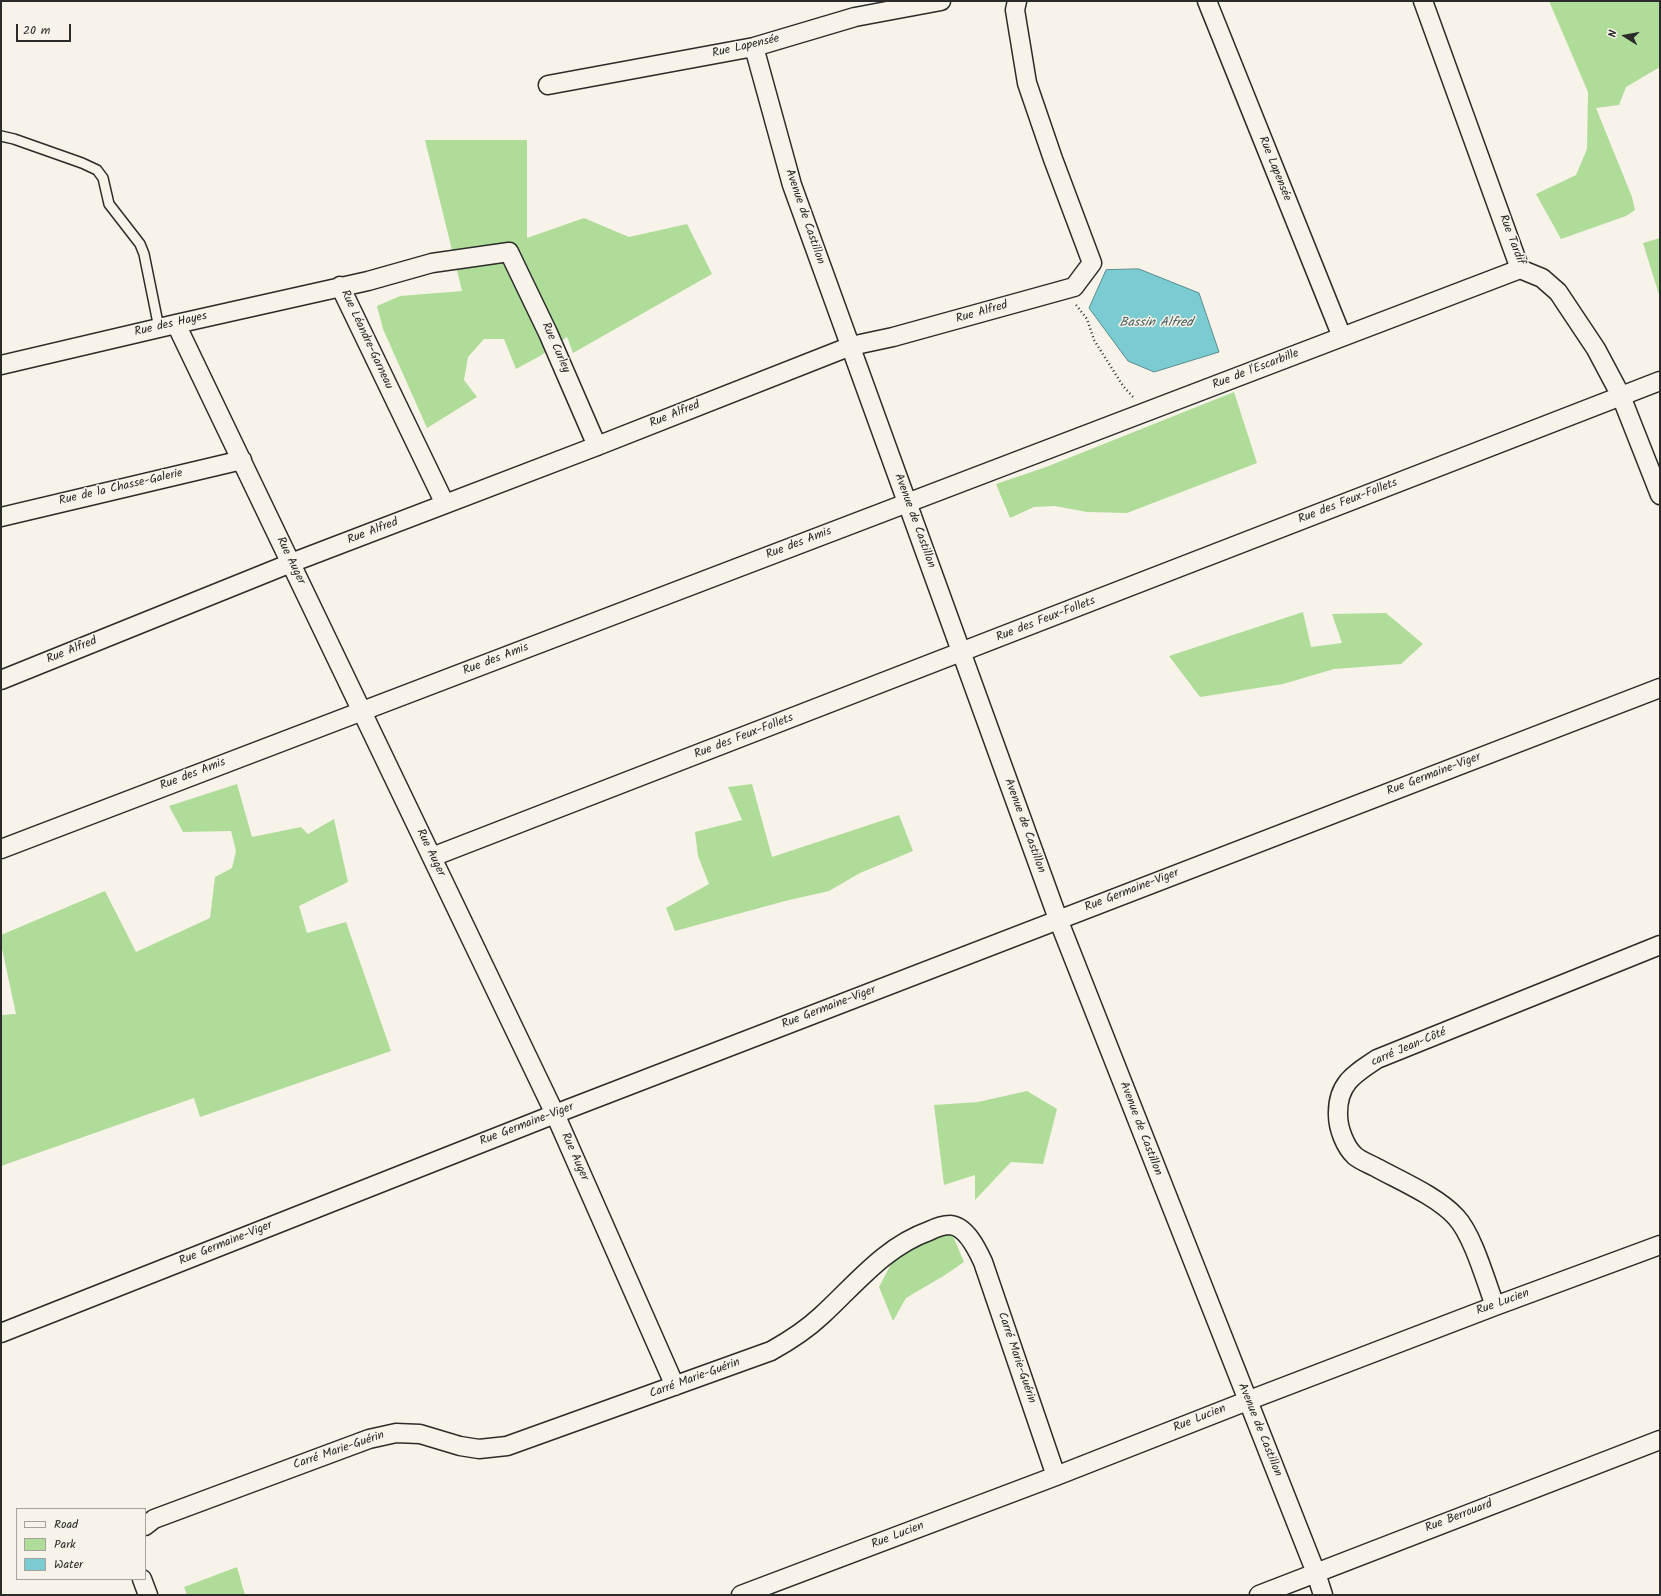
<!DOCTYPE html>
<meta charset="utf-8">
<style>
body{margin:0}
#map{position:relative;width:1661px;height:1596px;overflow:hidden;background:#f7f3e8;font-family:Kalam,sans-serif}
canvas{display:block}
.frame{position:absolute;inset:0;border:2px solid #2b2b2b;pointer-events:none}
.legend{position:absolute;left:16px;top:1508px;width:130px;height:72px;box-sizing:border-box;background:#f7f3e8;border:1px solid #a5a39c;margin:0;padding:5px 7px;list-style:none;font-size:12px;color:#2b2b2b}
.legend li{display:flex;align-items:center;gap:8px;height:20px}
.legend b{width:20px;border:1px solid #a5a39c}
.north{position:absolute;left:1605px;top:16px;width:40px;height:40px;-webkit-text-stroke:3px #f7f3e8;paint-order:stroke;rotate:281deg;font-size:11px;font-weight:700;line-height:16px;text-align:center;color:#2b2b2b}
.north::after{content:'';display:block;margin:auto;width:14px;height:18px;background:#2b2b2b;clip-path:polygon(50% 0,100% 100%,50% 72%,0 100%)}
.scale{position:absolute;left:16px;top:24px;width:55px;height:18px;box-sizing:border-box;border:2px solid #2b2b2b;border-top:0;padding-left:5px;font-size:12px;line-height:14px;white-space:nowrap;color:#2b2b2b;-webkit-text-stroke:3px #f7f3e8;paint-order:stroke}
</style>
<div id="map">
<canvas width="1661" height="1596"></canvas>
<div class="frame"></div>
<ul class="legend">
<li><b style="height:5px;background:#f7f3e8"></b>Road</li>
<li><b style="height:11px;background:#b0dc9a"></b>Park</li>
<li><b style="height:11px;background:#7accd2"></b>Water</li>
</ul>
<div class="north">N</div>
<div class="scale">20 m</div>
</div>
<script>
const c = document.querySelector('canvas').getContext('2d');
c.lineJoin = 'round';
function fill(path, color) { c.fillStyle = color; c.fill(path, 'evenodd'); }
function strokePath(path, color, width, dash) { c.strokeStyle = color; c.lineWidth = width; c.lineCap = dash ? 'butt' : 'round'; c.setLineDash(dash || []); c.stroke(path); }
function write(font, color, halo, rows, align = 'center') {
  c.font = font + ' Kalam,sans-serif'; c.lineWidth = 3; c.setLineDash([]); c.textBaseline = 'middle'; c.strokeStyle = halo; c.fillStyle = color; for (const [text, x, y, turn = 0] of rows) {
    c.save(); c.translate(x, y); c.rotate((+turn || 0) * Math.PI / 180); c.textAlign = isNaN(turn) ? turn : align; if (halo) c.strokeText(text, 0, 0); c.fillText(text, 0, 0); c.restore();
  }
}
fill(new Path2D(`
 M1549,1H1660V67L1626,87L1619,105L1596,108L1632,197L1635,210L1626,216L1561,239L1536,194L1576,175L1587,149L1588,92Z
 M425,140H527V238L584,218L629,237L687,224L712,274L573,353L567,337L540,356L516,369L504,339H484L468,357L464,380L477,397L427,428L383,329L377,306L400,296L462,291Z
 M1660,238V298L1643,243Z
 M1234,392L1257,463L1127,513L1087,512L1055,506L1034,507L1010,518L996,484L1046,467Z
 M1303,612L1311,647L1342,643L1332,614L1386,613L1423,644L1401,664L1334,669L1283,684L1200,697L1169,656Z
 M237,784L252,837L301,827L308,834L334,819L348,882L299,906L307,933L346,922L391,1051L200,1117L194,1098L1,1166V1015L16,1014L1,944V935L105,891L136,952L210,918L215,877L232,868L236,851L231,831L183,832L169,806Z
 M752,784L772,857L899,815L913,851L860,873L829,891L785,901L675,931L666,908L709,884L698,856L695,832L742,820L728,787Z
 M1027,1091L1057,1109L1043,1164L1011,1162L975,1200V1175L944,1185L934,1105L978,1102Z
 M950,1229L964,1262L945,1275L906,1298L893,1321L879,1287L892,1262L906,1248Z
 M237,1567L245,1595H187L184,1587Z`), '#b0dc9a');
const water = new Path2D(`
 M1139,269L1199,293L1219,352L1154,372L1128,361L1089,308L1106,270Z`);
fill(water, '#7accd2');
strokePath(water, '#5a8c8f', 1);
const service = new Path2D(`
 M1,136L14,139L82,163L97,170L103,178L109,204L140,244L144,254L159,328`);
const minor = new Path2D(`
 M1207,1L1342,337
 M1423,1L1520,269L1542,278L1558,292L1596,349L1621,396L1660,495
 M754,47L792,185L1058,919L1316,1573L1323,1595
 M548,85L754,47L855,17L941,1
 M340,286L445,504
 M176,324L555,1114L675,1386
 M1,365L176,324L368,281L432,263L509,252L548,333L597,446
 M1,517L242,460
 M1,680L291,563L597,446L851,346L893,337L1074,287L1092,263L1053,159L1027,83L1015,10L1017,1
 M1,849L1520,269
 M432,857L1660,381
 M1495,1306C1486,1282 1473,1235 1456,1217C1438,1197 1401,1181 1377,1168C1370,1164 1361,1161 1355,1156C1345,1147 1338,1128 1338,1115C1337,1084 1354,1074 1377,1059L1660,945
 M1,1333L555,1114L1660,688
 M145,1526L154,1519L369,1439L396,1433L420,1434L460,1446L479,1449L507,1446L771,1351C789,1341 806,1330 821,1316C855,1285 884,1247 929,1231C935,1228 943,1225 950,1225C966,1226 977,1249 983,1262L1056,1476
 M142,1579L148,1595
 M741,1595L1056,1476L1247,1401L1495,1306L1660,1245
 M1259,1595L1660,1440`);
strokePath(service, '#2b2b2b', 12);
strokePath(minor, '#2b2b2b', 21);
strokePath(new Path2D(`
 M1076,305L1087,319L1094,340L1123,386L1134,398`), '#2b2b2b', 2.5, [1, 3]);
strokePath(service, '#f7f3e8', 9);
strokePath(minor, '#f7f3e8', 18);
write('12px', '#2b2b2b', '#f7f3e8', [
 ["Rue Lapensée",746,47,-13],
 ["Rue Lapensée",1274,169,68],
 ["Avenue de Castillon",804,217,71],
 ["Rue Tardif",1511,240,69],
 ["Rue Alfred",982,313,-16],
 ["Rue des Hayes",171,325,-13],
 ["Rue Léandre-Garneau",366,340,65],
 ["Rue Curley",555,348,66],
 ["Rue de l'Escarbille",1256,370,-21],
 ["Rue Alfred",675,415,-22],
 ["Rue de la Chasse-Galerie",121,488,-13],
 ["Rue des Feux-Follets",1348,502,-21],
 ["Avenue de Castillon",914,521,70],
 ["Rue Alfred",373,532,-21],
 ["Rue des Amis",799,544,-21],
 ["Rue Auger",290,561,64],
 ["Rue des Feux-Follets",1046,620,-21],
 ["Rue Alfred",72,651,-22],
 ["Rue des Amis",496,660,-21],
 ["Rue des Feux-Follets",744,737,-21],
 ["Rue des Amis",193,775,-21],
 ["Rue Germaine-Viger",1434,775,-21],
 ["Avenue de Castillon",1024,826,70],
 ["Rue Auger",430,853,64],
 ["Rue Germaine-Viger",1132,891,-21],
 ["Rue Germaine-Viger",829,1008,-21],
 ["carré Jean-Côté",1409,1048,-23],
 ["Rue Germaine-Viger",527,1125,-21],
 ["Avenue de Castillon",1140,1129,69],
 ["Rue Auger",574,1157,66],
 ["Rue Germaine-Viger",226,1244,-22],
 ["Rue Lucien",1503,1303,-20],
 ["Carré Marie-Guérin",1016,1358,71],
 ["Carré Marie-Guérin",695,1379,-20],
 ["Rue Lucien",1200,1419,-22],
 ["Avenue de Castillon",1259,1430,68],
 ["Carré Marie-Guérin",339,1451,-19],
 ["Rue Berrouard",1459,1517,-21],
 ["Rue Lucien",898,1536,-21]
]);
write('italic 13px', '#435b5d', '#f7f3e8', [
 ["Bassin Alfred",1156,324]
]);
</script>
